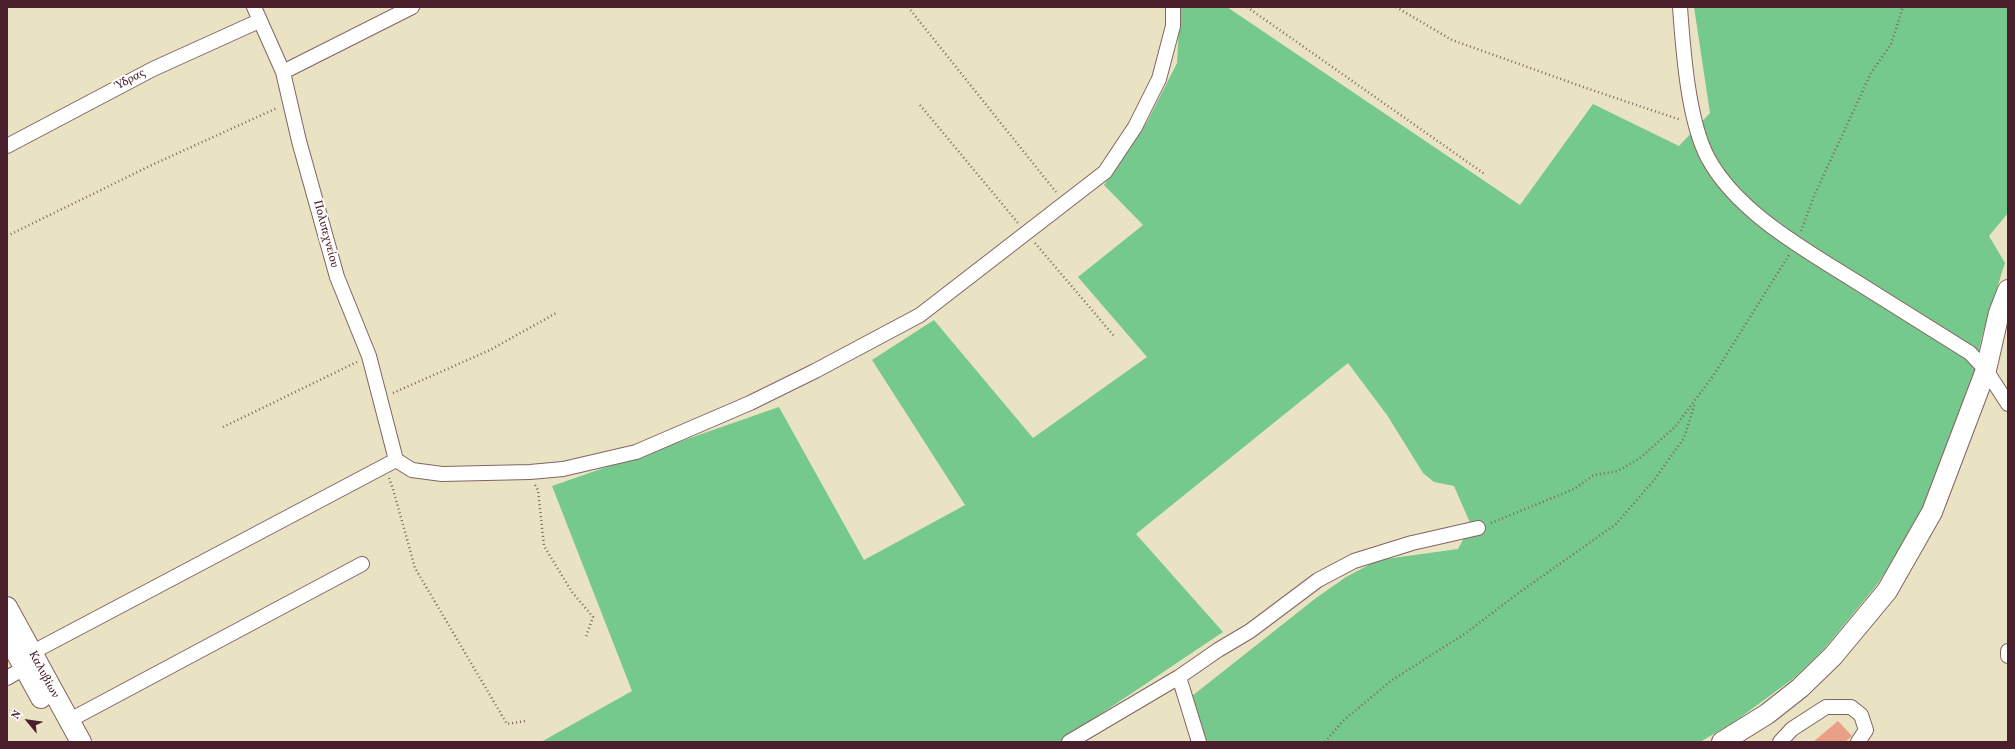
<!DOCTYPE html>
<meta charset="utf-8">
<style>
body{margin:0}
#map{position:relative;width:2015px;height:749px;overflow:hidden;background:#e9e3c3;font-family:Vollkorn,serif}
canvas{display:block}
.frame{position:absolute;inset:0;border:8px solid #4a1f2b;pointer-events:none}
.north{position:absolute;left:8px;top:701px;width:40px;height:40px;-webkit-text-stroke:3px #fff;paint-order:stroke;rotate:299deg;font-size:11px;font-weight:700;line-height:16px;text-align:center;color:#4a1f2b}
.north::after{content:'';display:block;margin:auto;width:14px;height:18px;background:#4a1f2b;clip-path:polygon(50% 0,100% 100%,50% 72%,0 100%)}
</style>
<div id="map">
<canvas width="2015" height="749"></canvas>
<div class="frame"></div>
<div class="north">N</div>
</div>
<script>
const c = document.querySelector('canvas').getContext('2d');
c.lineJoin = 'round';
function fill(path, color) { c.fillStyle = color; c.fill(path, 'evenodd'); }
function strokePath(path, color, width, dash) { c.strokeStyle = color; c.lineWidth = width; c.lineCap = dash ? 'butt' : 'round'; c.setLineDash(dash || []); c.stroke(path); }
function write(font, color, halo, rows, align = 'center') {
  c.font = font + ' Vollkorn,serif'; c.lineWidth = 4; c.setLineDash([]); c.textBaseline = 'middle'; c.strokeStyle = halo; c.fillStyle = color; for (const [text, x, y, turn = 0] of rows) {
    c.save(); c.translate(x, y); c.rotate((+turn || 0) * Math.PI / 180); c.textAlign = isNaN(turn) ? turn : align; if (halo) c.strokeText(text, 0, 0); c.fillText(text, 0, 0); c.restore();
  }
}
fill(new Path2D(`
 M1180,7H1227L1520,205L1593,104L1679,146L1710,113L1694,7H2008V213L1989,236L2005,263L1982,336L1974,375L1924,507L1904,544L1876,586L1824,649L1794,678L1734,722L1700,742H1205L1200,731L1192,696L1316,598L1346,577L1378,560L1458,549L1471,525L1454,486L1434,482L1423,473L1387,415L1348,363L1136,534L1223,632L1059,742H541L632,691L552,486L779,407L864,560L965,505L872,360L934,320L1033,438L1147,357L1078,277L1143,225L1104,185L1147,122L1177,63Z`), '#76c98c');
fill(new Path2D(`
 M1838,721L1852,736L1845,742H1813Z`), '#e9a087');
const street = new Path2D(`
 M254,7L283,72L299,141L337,277L369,356L396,460
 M1680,7C1683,49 1688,121 1708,158C1737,212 1804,249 1855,281C1893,305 1931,329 1970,353L1986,370L2008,404
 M283,72L412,7
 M7,146L153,69L259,21
 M396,460L412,470L442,474L530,472L563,469L636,452L750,403L815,371L920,315L1105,172L1135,127L1159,79L1173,26V7
 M2008,651V656
 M31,653L396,460
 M1179,677L1218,650L1250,631L1318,580L1354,561L1412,543L1478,528
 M7,678L24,668
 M68,721L362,564
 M1069,742L1179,677L1199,742
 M1780,742L1792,729L1826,707H1851L1861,715L1866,730L1858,742`);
const secondary = new Path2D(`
 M7,607L81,742
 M7,636L41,698
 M1722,742L1767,714L1800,688L1833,656L1887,591L1932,512L1986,370L1999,313L2008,290`);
strokePath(street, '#826460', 16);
strokePath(secondary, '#826460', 22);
strokePath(new Path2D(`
 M908,7L1056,192
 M1247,7L1486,175
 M1396,7L1452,40L1586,88L1681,120
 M920,105L1018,223
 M1801,231L1814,196L1871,73L1891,44L1903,7
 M7,236L154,164L277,108
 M1035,243L1114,336
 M393,393L490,350L558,312
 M223,427L357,362
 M389,478L393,489L415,568L507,724L525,721
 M535,485L538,490L544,546L572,592L593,617L586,637
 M1491,523L1574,489L1594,475L1618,471L1640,458L1675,427L1713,376L1789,255
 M1325,742L1343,721L1392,680L1466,633L1520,592L1616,524L1655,479L1684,438L1695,403`), '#826460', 2.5, [1, 3]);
strokePath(street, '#fff', 14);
strokePath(secondary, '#fff', 20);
write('12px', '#4a1f2b', '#fff', [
 ["Ύδρας",131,80,-28],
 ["Πολυτεχνείου",325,234,75],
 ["Καλυβίων",43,675,62]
]);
</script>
